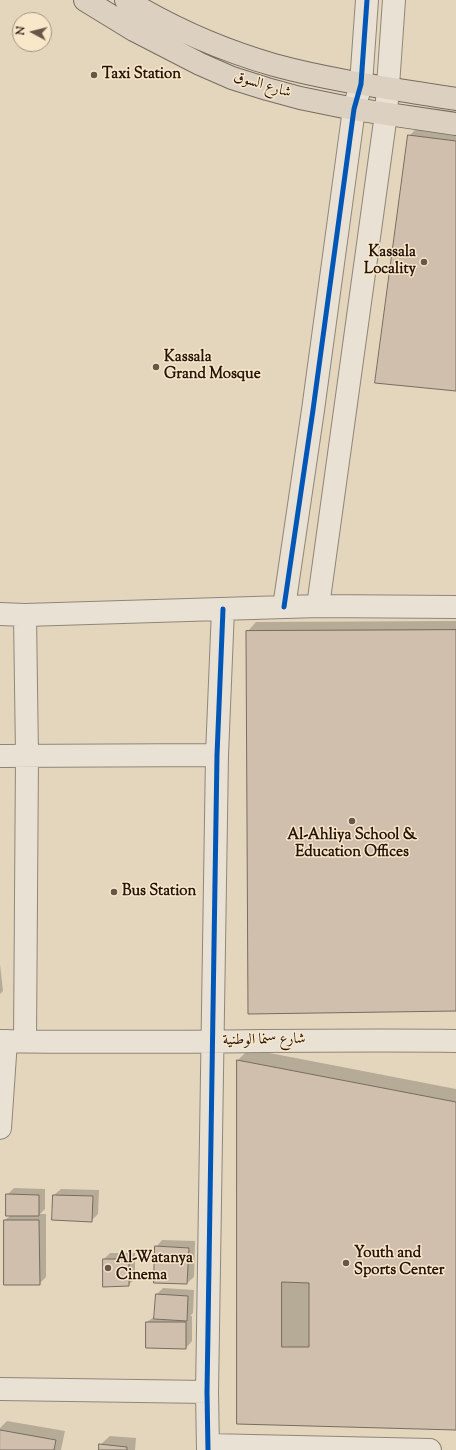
<!DOCTYPE html>
<meta charset="utf-8">
<style>
body{margin:0}
#map{position:relative;width:456px;height:1450px;overflow:hidden;background:#e4d6bd;font-family:"Sorts Mill Goudy",serif}
canvas{display:block}
.north{position:absolute;left:12px;top:12px;width:40px;height:40px;box-sizing:border-box;background:#f8e7c9;border:1px solid #a3927d;border-radius:50%;rotate:277deg;font-size:11px;font-weight:700;line-height:16px;text-align:center;color:#24130b}
.north::after{content:'';display:block;margin:auto;width:14px;height:18px;background:#675749;clip-path:polygon(50% 0,100% 100%,50% 72%,0 100%)}
</style>
<div id="map">
<canvas width="456" height="1450"></canvas>
<div class="north">N</div>
</div>
<script>
const c = document.querySelector('canvas').getContext('2d');
c.lineJoin = 'round';
function fill(path, color) { c.fillStyle = color; c.fill(path, 'evenodd'); }
function strokePath(path, color, width, dash) { c.strokeStyle = color; c.lineWidth = width; c.lineCap = dash ? 'butt' : 'round'; c.setLineDash(dash || []); c.stroke(path); }
function write(font, color, halo, rows, align = 'center') {
  c.font = font + ' "Sorts Mill Goudy",Amiri,serif'; c.lineWidth = 3; c.setLineDash([]); c.textBaseline = 'middle'; c.strokeStyle = halo; c.fillStyle = color; for (const [text, x, y, turn = 0] of rows) {
    c.save(); c.translate(x, y); c.rotate((+turn || 0) * Math.PI / 180); c.textAlign = isNaN(turn) ? turn : align; if (halo) c.strokeText(text, 0, 0); c.fillText(text, 0, 0); c.restore();
  }
}
fill(new Path2D(`
 M420,125L456,129V390L409,136Z
 M456,621V1010L247,632L256,622Z
 M0,964L3,991L0,994Z
 M249,1049L456,1089V1429L238,1423V1060Z
 M14,1188L45,1189V1209L40,1214H46V1277L39,1284L5,1220L11,1215L7,1195Z
 M61,1189L99,1190L98,1214L92,1220L54,1195Z
 M162,1240L195,1241L194,1277L187,1283L155,1282L156,1247Z
 M110,1253H135V1279L128,1285L104,1259Z
 M163,1288L194,1290L193,1313L190,1316H192V1341L186,1348L147,1322L155,1316L156,1295Z
 M7,1421L65,1431L61,1450H0V1428Z
 M110,1436L136,1438L135,1450H100V1445Z`), '#0003');
const building = new Path2D(`
 M408,135L456,141V391L375,383Z
 M456,630V1011L248,1014L246,631Z
 M237,1060L456,1102V1430L237,1424Z
 M6,1194L39,1195V1216H6Z
 M53,1195L93,1196L92,1222L52,1220Z
 M4,1220H39L40,1285H4Z
 M155,1246L189,1248L187,1284L154,1283Z
 M103,1259H129V1286L103,1287Z
 M282,1282L309,1283V1347H282Z
 M156,1294L188,1296L187,1321L154,1319Z
 M146,1322H186V1349L146,1348Z
 M0,1430L56,1440L54,1450H0Z
 M99,1444L127,1447V1450H99Z`);
fill(building, '#d1bfae');
strokePath(building, '#766c60', 1);
const minor = new Path2D(`
 M318,606L386,114L394,0
 M284,607L313,410L354,109L361,84L367,0
 M0,614L25,615L318,606L456,607
 M0,756L217,755
 M0,1041C152,1044 304,1039 456,1041
 M25,1041L27,756L25,615
 M0,1128L6,1041
 M0,1389L207,1392
 M208,1445L430,1450
 M208,1450L207,1392L217,755L223,609`);
const major = new Path2D(`
 M85,0L134,30L200,64L232,78L267,89L300,98L354,109L456,124
 M126,0C172,28 222,50 274,65C333,81 395,89 456,99`);
strokePath(minor, '#908678', 24);
strokePath(major, '#766c60', 24);
strokePath(minor, '#e8e1d4', 22);
strokePath(major, '#dcd1c0', 22);
strokePath(new Path2D(`
 M284,607L313,410L354,109L361,84L367,0
 M208,1450L207,1392L217,755L223,609`), '#0057b8', 5);
for (const [x, y, r, color] of [
 [94,75,4,"#675749"],
 [424,262,4,"#675749"],
 [156,367,4,"#675749"],
 [352,821,4,"#675749"],
 [114,892,4,"#675749"],
 [346,1263,4,"#675749"],
 [108,1268,4,"#675749"]
]) { const dot = new Path2D(); dot.arc(x, y, r, 0, 2 * Math.PI); c.fillStyle = color; c.fill(dot); strokePath(dot, '#f8e7c9', 1.5); }
write('bold 15px', '#24130b', '#f8e7c9', [
 ["Taxi Station",102,75],
 ["Kassala",416,253,"right"],
 ["Locality",416,270,"right"],
 ["Kassala",164,358],
 ["Grand Mosque",164,375],
 ["Al-Ahliya School &",352,836,"center"],
 ["Education Offices",352,853,"center"],
 ["Bus Station",122,892],
 ["Youth and",354,1254],
 ["Sports Center",354,1271],
 ["Al-Watanya",116,1259],
 ["Cinema",116,1276]
], 'left');
write('15px', '#24130b', '#f8e7c9', [
 ["شارع السوق",262,86,17],
 ["شارع سنما الوطنية",264,1041,-1]
]);
</script>
